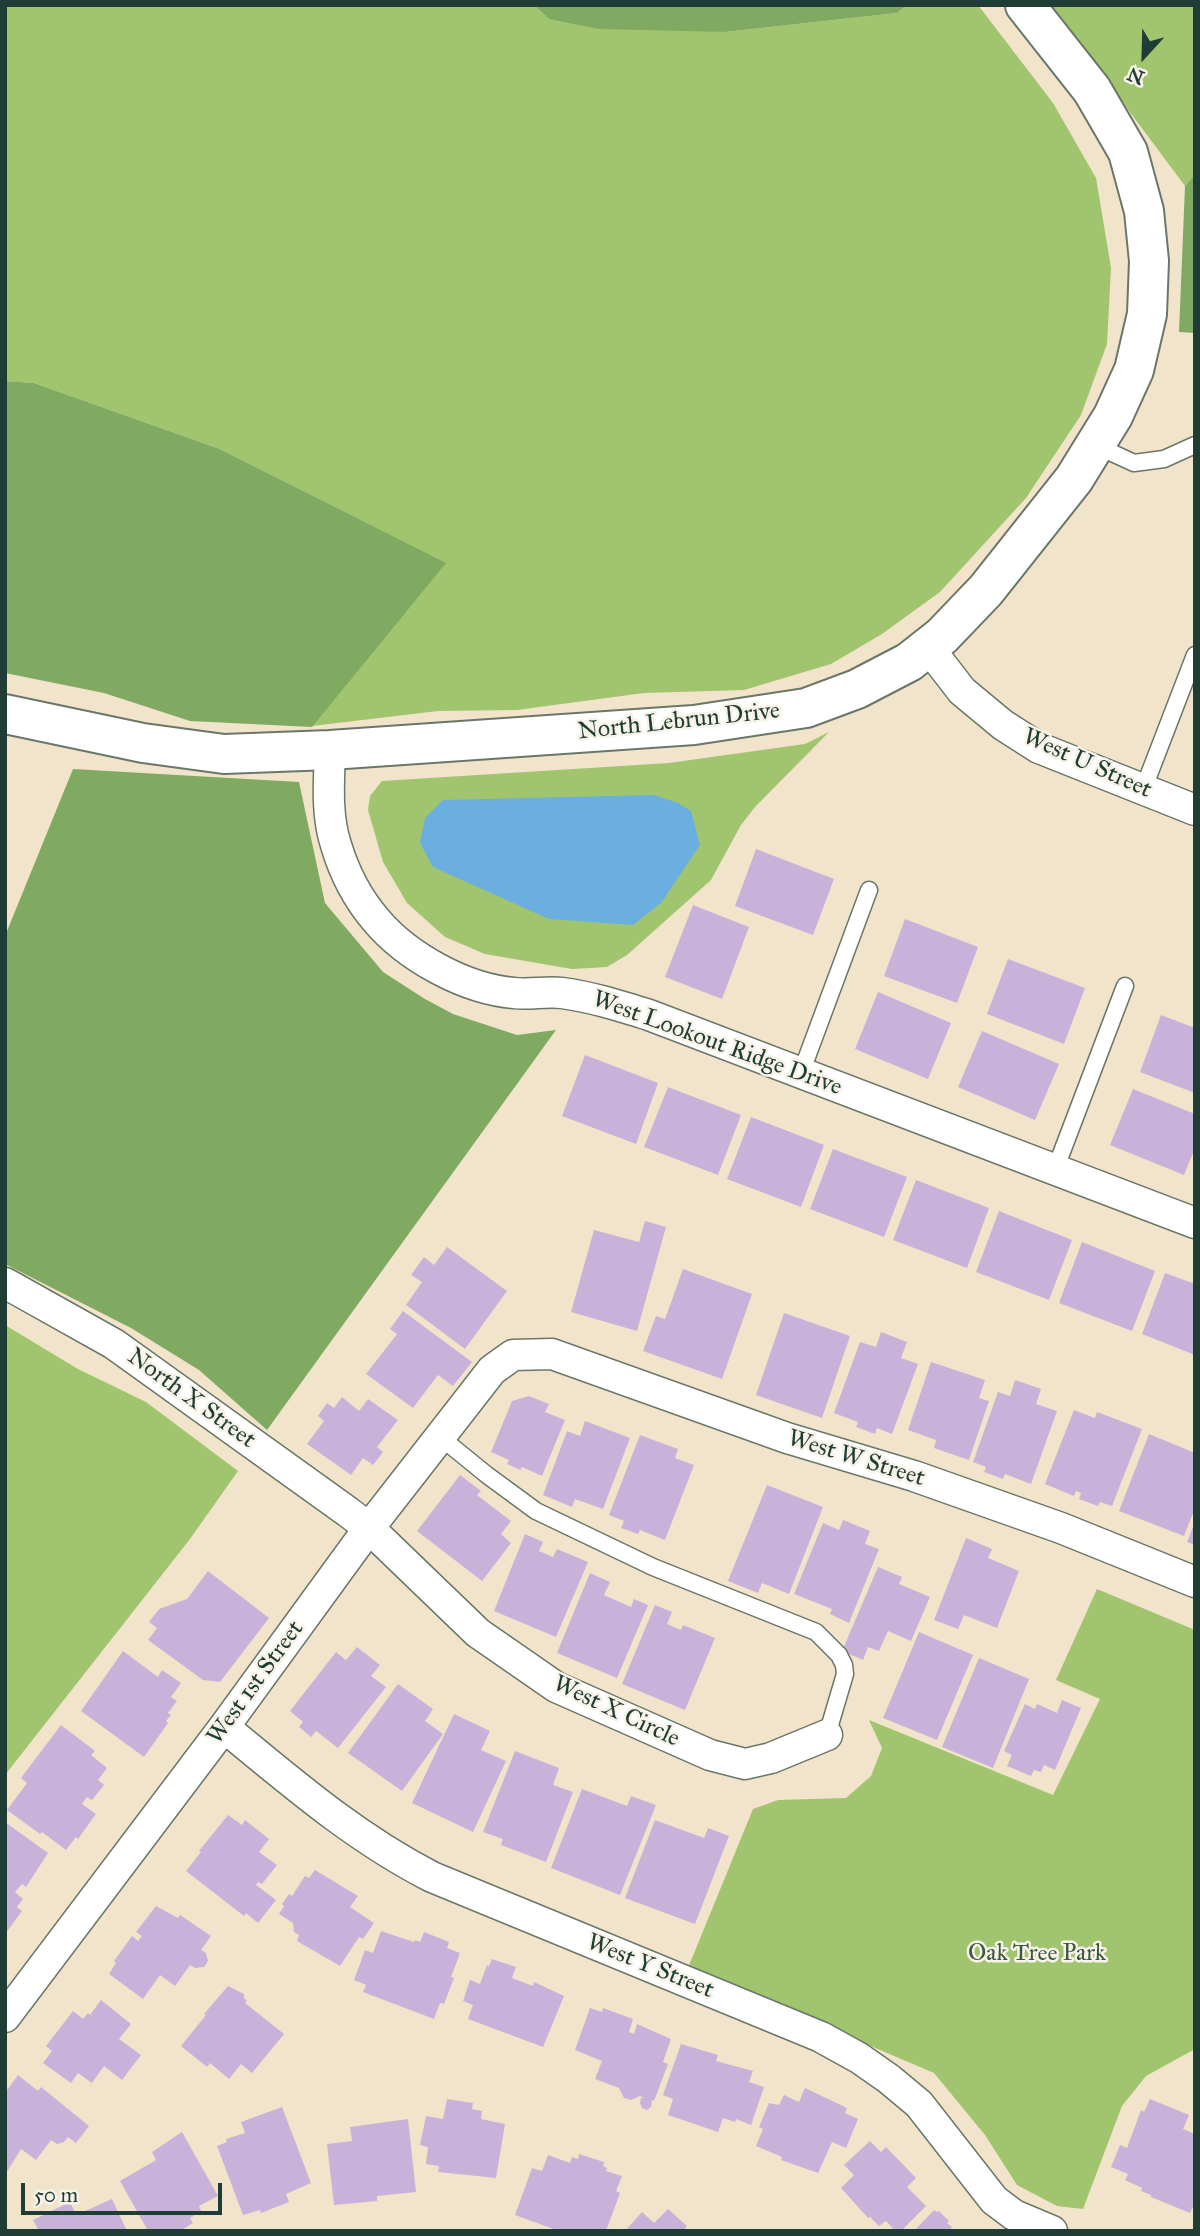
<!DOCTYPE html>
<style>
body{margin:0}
#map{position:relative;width:1200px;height:2236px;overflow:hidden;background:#f2e4cb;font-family:"IM FELL Great Primer",serif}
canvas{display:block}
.frame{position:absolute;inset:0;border:7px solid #1f3d34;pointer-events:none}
.north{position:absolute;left:1109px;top:21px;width:70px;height:70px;-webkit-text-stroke:5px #f7f3e8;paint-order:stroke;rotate:202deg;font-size:19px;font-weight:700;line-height:28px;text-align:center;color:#1f3d34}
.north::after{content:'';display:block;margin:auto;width:24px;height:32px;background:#1f3d34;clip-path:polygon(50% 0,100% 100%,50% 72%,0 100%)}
.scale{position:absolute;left:21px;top:2183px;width:201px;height:32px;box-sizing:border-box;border:4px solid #1f3d34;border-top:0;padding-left:9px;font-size:21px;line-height:24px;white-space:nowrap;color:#1f3d34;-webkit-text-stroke:5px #f7f3e8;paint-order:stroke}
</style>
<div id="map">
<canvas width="1200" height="2236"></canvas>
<div class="frame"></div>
<div class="north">N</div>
<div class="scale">50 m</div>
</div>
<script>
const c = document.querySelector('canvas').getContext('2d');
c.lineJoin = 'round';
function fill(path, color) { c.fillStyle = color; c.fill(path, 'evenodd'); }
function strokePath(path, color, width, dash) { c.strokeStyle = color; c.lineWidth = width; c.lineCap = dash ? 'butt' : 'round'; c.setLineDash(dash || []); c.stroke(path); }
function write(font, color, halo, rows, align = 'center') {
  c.font = font + ' "IM FELL Great Primer",serif'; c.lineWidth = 5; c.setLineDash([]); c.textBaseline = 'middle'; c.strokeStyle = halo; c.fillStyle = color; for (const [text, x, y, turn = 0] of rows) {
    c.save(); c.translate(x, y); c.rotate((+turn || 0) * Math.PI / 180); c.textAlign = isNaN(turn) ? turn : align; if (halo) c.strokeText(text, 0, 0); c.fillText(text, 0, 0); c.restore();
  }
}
fill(new Path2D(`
 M5,5H534L549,19L725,32L897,13L907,5H978L1053,103L1096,178L1111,268L1107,344L1081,415L1026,498L940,592L882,634L831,664L744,690L644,693L517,710L438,711L312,726L217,448L34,383L5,381Z
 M1050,5H1195V174L1185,186Z
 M829,732L755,807L741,825L711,880L627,955L607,967L572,969L485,954L445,937L407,903L383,862L368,810L370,796L382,781L669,763L805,744Z
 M5,1325L78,1369L146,1402L238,1471L190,1539L5,1775Z
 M1097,1589L1195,1630V2049L1146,2076L1122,2106L1083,2209L1057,2206L1017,2185L985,2135L934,2073L688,1968L753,1809L778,1800L846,1798L871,1776L882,1748L869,1720L1053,1795L1100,1699L1056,1680Z`), '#a1c46e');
fill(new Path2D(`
 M534,5H907L897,13L725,32L599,29L549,19Z
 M1195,174V333L1179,332L1185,186Z
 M5,381L34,383L217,448L446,563L312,727L190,721L104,693L5,673Z
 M73,769L299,782L325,903L383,972L425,999L453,1014L517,1035L556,1030L267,1430L199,1370L131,1328L5,1264V936Z`), '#80aa61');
fill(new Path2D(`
 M654,795L678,803L691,811L700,845L661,903L633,925L549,919L433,867L420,843L425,818L443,800Z`), '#6aafe0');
fill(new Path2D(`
 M756,849L834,879L813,935L735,906Z
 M693,905L749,927L722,999L665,977Z
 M905,919L978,947L957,1003L884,976Z
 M1008,959L1085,988L1064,1044L987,1014Z
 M878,992L951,1023L928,1079L855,1049Z
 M1161,1015L1195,1028V1093L1140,1072Z
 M982,1031L1059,1064L1035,1120L958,1087Z
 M585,1055L658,1083L636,1144L562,1116Z
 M668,1087L741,1115L718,1175L644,1147Z
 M1133,1089L1195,1114V1148L1184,1175L1110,1145Z
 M751,1117L824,1145L801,1207L727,1179Z
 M833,1149L907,1177L884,1237L810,1209Z
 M916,1180L989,1208L967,1268L893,1240Z
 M999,1211L1072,1240L1049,1300L976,1272Z
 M645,1221L666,1227L637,1331L571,1312L594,1230L639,1242Z
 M1082,1242L1155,1271L1132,1331L1059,1303Z
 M447,1247L507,1291L465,1349L406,1305L422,1282L411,1275L424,1257L434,1265Z
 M683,1269L752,1294L722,1379L643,1351L656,1316L665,1319Z
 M1165,1273L1195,1284V1355L1142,1334Z
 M403,1311L472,1362L453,1386L438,1375L413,1408L366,1374L397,1334L390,1329Z
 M784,1313L850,1336L822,1418L756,1395Z
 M881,1332L907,1342L901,1358L918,1364L892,1434L877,1428L875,1434L856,1427L858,1422L834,1413L860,1342L876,1347Z
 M931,1362L985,1380L979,1398L989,1401L969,1460L934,1448L936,1440L908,1430Z
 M1015,1380L1041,1389L1036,1404L1057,1411L1031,1484L1005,1474L1003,1479L984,1472L986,1467L973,1462L998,1392L1010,1396Z
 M529,1396L549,1404L545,1412L565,1420L542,1476L522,1467L520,1470L507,1464L509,1460L491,1452L512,1401Z
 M342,1397L359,1411L368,1399L398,1420L377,1447L383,1452L373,1465L363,1458L351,1475L307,1444L324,1421L318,1416L327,1403L334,1408Z
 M1074,1410L1095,1418L1097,1412L1142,1429L1112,1506L1100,1502L1098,1506L1079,1499L1081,1493L1076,1491L1074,1496L1045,1484Z
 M585,1421L630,1438L603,1509L575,1499L572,1507L543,1495L567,1431L580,1436Z
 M1149,1434L1195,1453V1508L1184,1536L1119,1511Z
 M640,1435L678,1449L675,1458L694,1465L665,1540L640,1530L638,1534L621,1528L624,1521L609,1515Z
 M460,1475L481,1491L477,1495L511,1521L501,1534L511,1543L482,1581L417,1531Z
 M767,1485L823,1507L789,1594L762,1583L758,1593L728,1581Z
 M843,1520L870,1531L865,1544L879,1549L849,1623L830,1614L832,1609L794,1594L823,1523L839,1530Z
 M1195,1522V1545L1187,1542Z
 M525,1534L543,1542L539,1551L553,1557L557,1549L588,1562L556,1637L494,1611Z
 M966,1538L992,1549L988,1558L1019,1571L997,1628L964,1615L958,1629L934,1620Z
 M878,1567L902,1577L899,1584L930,1597L911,1641L888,1631L879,1651L868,1647L863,1660L842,1651Z
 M208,1571L269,1618L220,1682L203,1680L148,1640L157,1628L149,1622L159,1609L187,1599Z
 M590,1573L610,1582L604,1595L631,1607L634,1599L648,1605L617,1678L557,1653Z
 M655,1605L672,1612L667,1624L681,1630L683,1625L715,1638L685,1710L622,1684Z
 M919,1632L973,1655L937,1740L883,1718Z
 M357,1647L380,1665L371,1676L386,1687L338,1748L316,1731L311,1737L299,1727L303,1722L290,1711L336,1652L346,1660Z
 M123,1651L158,1677L162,1670L181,1683L171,1697L177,1701L168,1713L171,1715L166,1721L168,1723L144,1757L81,1711Z
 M979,1658L1029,1679L993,1768L942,1747Z
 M398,1684L433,1709L425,1721L443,1734L402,1791L348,1753Z
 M1062,1700L1081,1708L1055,1770L1044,1765L1041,1772L1034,1770L1031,1776L1007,1766L1012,1755L1004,1751L1025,1704L1035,1709L1037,1704L1057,1713Z
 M454,1714L490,1731L481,1750L506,1761L473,1832L412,1803Z
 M61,1725L95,1751L91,1755L107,1768L98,1780L104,1785L92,1800L87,1797L82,1804L96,1814L78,1839L76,1837L66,1850L42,1832L40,1834L7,1810L27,1783L21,1778Z
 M515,1751L559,1768L553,1785L573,1792L546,1862L501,1845L503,1839L483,1832Z
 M582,1789L627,1806L631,1796L656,1805L620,1895L551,1868Z
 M228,1815L242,1825L245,1820L269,1839L259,1852L277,1865L262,1884L258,1882L256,1885L276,1900L258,1923L246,1913L244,1916L186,1871L201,1852L199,1851Z
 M655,1820L704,1838L708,1828L729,1836L695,1924L625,1898Z
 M5,1822L48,1853L26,1887L22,1884L15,1892L23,1899L17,1907L22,1911L5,1934Z
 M315,1870L358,1896L350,1907L374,1923L363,1939L359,1937L340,1966L297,1941L299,1935L294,1932L293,1923L279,1914L284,1906L282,1904L289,1894L292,1896L305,1876L309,1878Z
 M156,1906L178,1918L180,1915L211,1936L201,1950L206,1953L208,1961L204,1967L195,1968L190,1965L175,1986L160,1975L143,1999L109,1974L116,1963L114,1961L132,1936L138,1941L142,1936L136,1932Z
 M381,1931L414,1942L415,1940L420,1942L424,1932L449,1942L447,1948L460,1953L451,1977L454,1978L444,2004L440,2003L434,2019L363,1992L366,1985L354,1980L365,1950L373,1953Z
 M492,1959L516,1967L512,1978L533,1986L534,1982L564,1996L543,2047L468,2019L473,2005L463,2001L470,1980L480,1984L487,1965L489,1966Z
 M228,1986L244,1994V1998L247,2001L245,2003L284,2034L252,2073L241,2064L229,2079L210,2063L207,2067L181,2046L206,2015L204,2014Z
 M101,2000L131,2024L119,2039L141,2055L122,2080L104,2066L92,2083L78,2073L71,2083L43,2063L52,2051L46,2046L73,2011L83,2019L88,2013L90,2015Z
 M590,2008L602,2012L603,2008L633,2019L629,2032L634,2034L637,2024L671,2039L663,2062L668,2064L654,2101L652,2100L651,2107L647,2110L642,2108L640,2103L641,2098H644L640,2096L631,2100L624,2098L619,2088L595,2079L602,2061L575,2050Z
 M681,2044L718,2055L716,2061L753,2071L749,2082L764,2087L751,2125L736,2119L735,2122L723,2118L718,2132L668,2115L673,2099L663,2095Z
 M18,2075L38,2091L41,2087L89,2126L76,2143L68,2137L64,2142L57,2144L51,2140L36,2160L21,2149L5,2175V2088L8,2089Z
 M805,2088L847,2108L845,2113L858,2119L846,2148L832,2142L818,2173L781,2160L782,2157L756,2146L763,2129L759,2127L769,2103L779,2105L784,2095L799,2102Z
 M447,2099L473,2103L472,2109L482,2111L481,2119L505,2124L496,2178L438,2172L439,2166L426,2164L428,2147L420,2145L426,2116L443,2119Z
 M1150,2099L1189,2115L1183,2129L1195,2134V2202L1190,2213L1151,2197V2195L1141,2191L1142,2188L1125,2180L1128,2174L1111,2167L1120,2145L1127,2148L1141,2110L1144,2112Z
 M282,2107L311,2183L286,2194L289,2202L261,2213L260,2210L243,2215L217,2146L227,2142L226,2139L245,2133L241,2122Z
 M408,2119L416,2192L377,2196V2201L334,2205L327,2144L352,2141L350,2127Z
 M182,2132L218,2196L199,2206L201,2211L190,2218L193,2223L180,2231H148L120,2181L156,2160L152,2152Z
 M870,2141L881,2152L886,2147L916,2178L907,2187L926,2206L901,2231H895L886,2221L879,2226L870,2217L868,2218L841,2188L854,2175L844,2165Z
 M579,2154L604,2162L603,2166L607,2168L606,2171L622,2176L616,2191L620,2193L606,2231H559L515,2215L532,2168L542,2171L548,2155L570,2163L572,2157L578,2159Z
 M112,2199L127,2231H39L33,2220L70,2202L76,2215Z
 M668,2209L687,2226L683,2231H625L642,2212L654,2223Z
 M934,2210L937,2212L939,2211L949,2221L947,2223L952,2227L949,2231H914Z`), '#c8b2da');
const service = new Path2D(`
 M1095,445L1134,463L1164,459L1195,445
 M1143,790L1195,655
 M801,1073L869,890
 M1055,1170L1125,986
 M439,1436L487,1475L536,1511L653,1567L816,1632L839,1655L844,1665L845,1674L827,1735`);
const minor = new Path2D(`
 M928,647L962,691L1003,725L1039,748L1195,810
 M330,750C329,781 326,815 336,845C344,872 358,899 376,920C407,957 465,989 514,993C530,995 546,991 562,993C592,997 620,1006 649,1015L1195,1223
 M5,1283L114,1344L348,1512L369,1528L478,1633L556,1687L710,1755L745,1764L771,1758L827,1735
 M224,1727C291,1782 354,1837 432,1877L821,2037L859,2058L889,2079L919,2104L994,2200L1014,2215L1052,2231
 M5,2017L224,1727L369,1528L492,1370L513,1355L552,1354L787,1438L914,1476L1061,1528L1195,1582`);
const tertiary = new Path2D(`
 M5,714L143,743L224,754L330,750L694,725L806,708L857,689L909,662L942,636L986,590L1074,479L1113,416L1134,370L1147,314L1149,261L1144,211L1128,152L1092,90L1025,5`);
strokePath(service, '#697769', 19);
strokePath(minor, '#697769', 33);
strokePath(tertiary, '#697769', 42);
strokePath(service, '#fff', 16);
strokePath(minor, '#fff', 30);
strokePath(tertiary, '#fff', 38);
write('24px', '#1f3d34', '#f7f3e8', [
 ["North Lebrun Drive",679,722,-6],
 ["West U Street",1087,764,24],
 ["West Lookout Ridge Drive",717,1044,20],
 ["North X Street",191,1399,36],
 ["West W Street",856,1459,17],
 ["West 1st Street",256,1683,-54],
 ["West X Circle",616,1712,25],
 ["West Y Street",650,1967,22]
]);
write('24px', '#395840', '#f7f3e8', [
 ["Oak Tree Park",1037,1954]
]);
</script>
